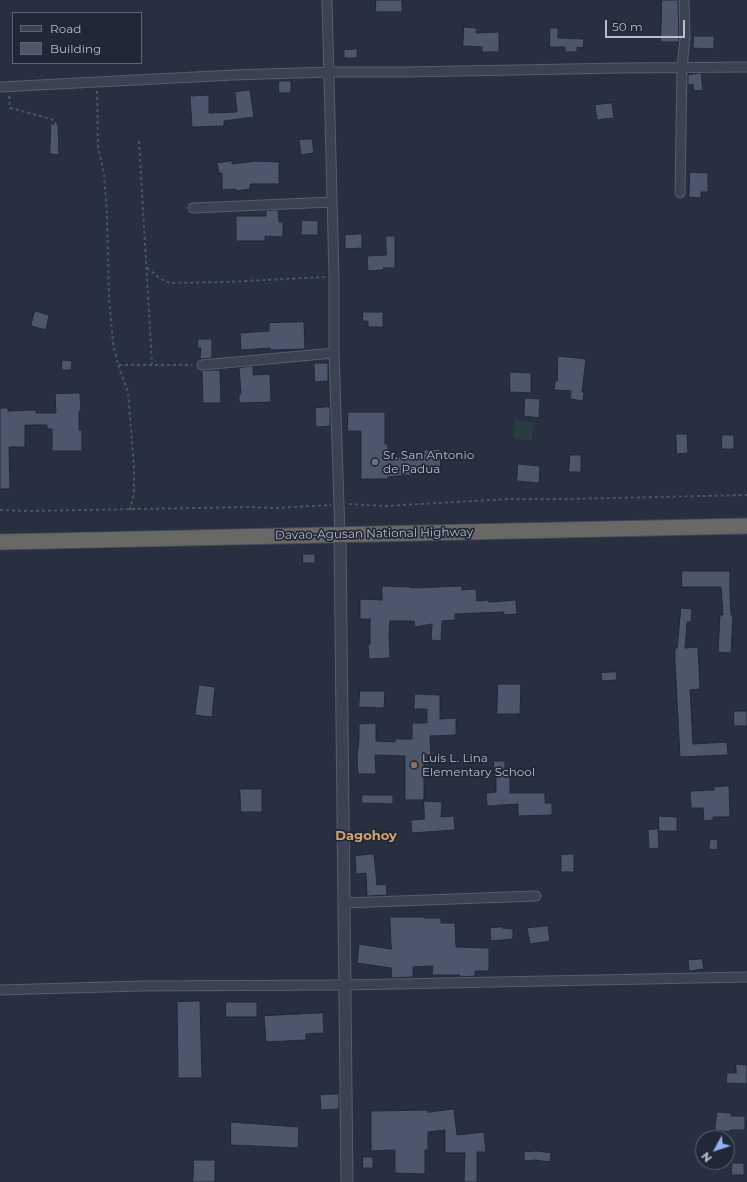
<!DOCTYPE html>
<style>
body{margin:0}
#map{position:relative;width:747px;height:1182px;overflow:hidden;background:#272f41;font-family:Montserrat,sans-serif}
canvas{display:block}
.legend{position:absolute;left:12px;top:12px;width:130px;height:52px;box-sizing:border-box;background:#202736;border:1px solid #5d6372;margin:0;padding:5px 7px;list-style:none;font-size:12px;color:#b8bdcb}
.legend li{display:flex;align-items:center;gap:8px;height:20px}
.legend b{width:20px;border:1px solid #5d6372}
.north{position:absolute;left:695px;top:1130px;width:40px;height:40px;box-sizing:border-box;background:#202736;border:1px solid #5d6372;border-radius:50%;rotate:230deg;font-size:11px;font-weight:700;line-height:16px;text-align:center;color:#b8bdcb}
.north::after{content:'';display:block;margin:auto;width:14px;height:18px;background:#94aef5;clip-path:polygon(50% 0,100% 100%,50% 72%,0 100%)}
.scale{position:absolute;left:605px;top:20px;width:80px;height:18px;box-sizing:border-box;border:2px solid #b8bdcb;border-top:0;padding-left:5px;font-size:12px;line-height:14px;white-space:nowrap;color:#b8bdcb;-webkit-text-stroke:3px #202736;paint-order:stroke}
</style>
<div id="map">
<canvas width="747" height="1182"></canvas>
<ul class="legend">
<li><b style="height:5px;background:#3b4251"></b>Road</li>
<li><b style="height:11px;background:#4d566a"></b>Building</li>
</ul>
<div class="north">N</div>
<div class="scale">50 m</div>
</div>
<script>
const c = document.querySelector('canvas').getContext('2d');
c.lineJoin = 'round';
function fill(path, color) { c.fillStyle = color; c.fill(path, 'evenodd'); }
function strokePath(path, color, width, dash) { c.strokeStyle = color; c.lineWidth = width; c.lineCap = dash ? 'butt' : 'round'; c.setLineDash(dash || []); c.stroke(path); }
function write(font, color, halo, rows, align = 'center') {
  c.font = font + ' Montserrat,sans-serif'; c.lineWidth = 3.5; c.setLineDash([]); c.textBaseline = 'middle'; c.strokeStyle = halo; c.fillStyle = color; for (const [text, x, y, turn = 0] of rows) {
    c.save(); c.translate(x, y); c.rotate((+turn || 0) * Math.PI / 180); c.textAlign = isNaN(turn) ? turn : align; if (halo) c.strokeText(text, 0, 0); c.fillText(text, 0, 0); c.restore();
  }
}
fill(new Path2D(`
 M515,420L534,422L532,440L514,439Z`), '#293c42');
const building = new Path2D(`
 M376,0H402V12H376Z
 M662,0H678L679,42H661Z
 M464,27L477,28L476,33L499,32V52H482V47L463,46Z
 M550,28H558V38L584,39L583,48L577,47V52H565V47H550Z
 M694,36H714V49L693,48Z
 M357,49V58H344V50Z
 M701,73L703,90L694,91L693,84L688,85V75Z
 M279,81H291V93H279Z
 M250,90L254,117L224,121V126L192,127L190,96L209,95V113L237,112L235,92Z
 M612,103L614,118L597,120L595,105Z
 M51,124H58L59,155L50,154Z
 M312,139L314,153L301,155L299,140Z
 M232,161V164L255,161L279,162V184H250V189L236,191V189L222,190V173H219L217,163Z
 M690,172L708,173V192H701V198L689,197Z
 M278,210L279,222H283V237L265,236V241H236V216H266V211Z
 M302,220L318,221V235H301Z
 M362,234V248L345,249V235Z
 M386,236H395V268H383V270L368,271L367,256L386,255Z
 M35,311L49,315L46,330L31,326Z
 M363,312H383V327H368V321H363Z
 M304,322L305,349L270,350V348L241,350L240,333L269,331V323Z
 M198,339H212V358L202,359L200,358L201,348H198Z
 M558,356L586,359L582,392H584L583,401L570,399L571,391L554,390L555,381H557Z
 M62,360L72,361L71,370H62Z
 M314,363H328V381L315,382Z
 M253,366V375L270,374L271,402L239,403V394H241L239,368Z
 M212,370H220L221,403H203L202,371Z
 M510,372L531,373V393L510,392Z
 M80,393L81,411H79V430H82V451H52V429H47V425H25V447H9L10,489H0V408H8V411L36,410V413H56L55,394Z
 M525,398L540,399L539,418L524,416Z
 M330,407V426L316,427L315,408Z
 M348,412H385V444H388V457L424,455V450L440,449L441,472L388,477V479H361V431H348Z
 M676,434H687L688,453L677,454Z
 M722,435H734V449H722Z
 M570,455H581V472H569Z
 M518,464L540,466L539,483L517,481Z
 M303,554H315V563H303Z
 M682,571H730V596L731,615H733L731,653L718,652L720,615H723L721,587H682Z
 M382,586L411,587V588L462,586V590L476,589L477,601L488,600L489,602L516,600L517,614L504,615V612L455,614V620L442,621L441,641L431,640L432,624L415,627L414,621H390L389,635L390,658L369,659L368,645L370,644V619H360V599L382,600Z
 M681,608L692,609L691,622H687L685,648L698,647L700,689L690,690L693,744L727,742L728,755L680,757L675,661V648H677Z
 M616,672L617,680L602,681L601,673Z
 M498,684H521L520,714H497Z
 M199,685L215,687L212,717L195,715Z
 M360,691H385L384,708L359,707Z
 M415,694L440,695V719L456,718V735L430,736L431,755H424V800H405V756L375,755L376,774H358L357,756L359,740V724L376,723V741L395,742V739H412V723H427V709H414Z
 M734,711H747V726H734Z
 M494,761H505V777H510V793H545V803H552V815L518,816V804L487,806L486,793L496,792V773H494Z
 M729,786L730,817H713V820L704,821L703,808H691L690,791L714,790V787Z
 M240,789H262V812H241Z
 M362,795H393V804L362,803Z
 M424,801L442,802L441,817L454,816L455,830L412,833L411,820L424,819Z
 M659,816L677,817V831H659Z
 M658,829L659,848L649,849L648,830Z
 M710,839L718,840L717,850L709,849Z
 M374,854L377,885L386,884L387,895L367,896L366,873L356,874L355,856Z
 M574,854V872H561V855Z
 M390,917H424V918H441V923H455L456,947L489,948V971H475V976L460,977V975H432L433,966L413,967V977L392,978L391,968L357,963L359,944L391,949Z
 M548,926L550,941L530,944L527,928Z
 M502,927V928L513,929V939L491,941L490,928Z
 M702,959L704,969L689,971L688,960Z
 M200,1001L202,1078H178L177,1002Z
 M226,1002H257V1017H226Z
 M323,1013L324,1033L306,1034V1040L266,1042L264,1016Z
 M736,1064L747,1065V1084L726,1083L727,1073H736Z
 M339,1094V1109L321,1110L320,1095Z
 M454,1109L457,1135L484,1132L486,1152H477V1182H464L465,1153H445V1130L428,1132V1150H425V1174L395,1173V1150L371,1151V1111L428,1110V1112Z
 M717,1112L731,1113V1116H745V1130H730V1132L715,1130Z
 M231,1122L299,1127L298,1148L231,1145Z
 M537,1151L551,1153L550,1162L534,1160L524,1161V1152Z
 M363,1157H373V1168H363Z
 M194,1160H215V1182H193Z
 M732,1163H744V1175H732Z`);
fill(building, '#4d566a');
strokePath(building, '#222938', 1);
const minor = new Path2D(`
 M327,0L334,276V353L340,535
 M0,87L233,75L329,72H406L623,68L747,67
 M680,193L682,67L685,39L684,0
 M193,208L332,202
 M202,365L334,353
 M344,903L536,896
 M0,990L141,986L344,985L747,977`);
const tertiary = new Path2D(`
 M340,535L347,1182`);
const trunk = new Path2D(`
 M0,542L747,526`);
strokePath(minor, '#565d6b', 11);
strokePath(tertiary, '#565d6b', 13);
strokePath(trunk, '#434a58', 17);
strokePath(new Path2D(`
 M97,91L98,146L104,174L107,214L109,297L113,343L118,365L128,392L134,467V493L130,510
 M9,96L10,108L51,119L55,122L56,130
 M139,141L152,364
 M147,268L161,279L170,283L226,282L325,277
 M119,365H192
 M349,504L385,506L509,499H568L747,495
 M0,510L27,511L251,507L276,508L331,505`), '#47595f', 2, [3, 3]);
strokePath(minor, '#3b4251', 9);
strokePath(tertiary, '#3b4251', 11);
strokePath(trunk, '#686865', 15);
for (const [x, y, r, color] of [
 [375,462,4,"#6b7280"],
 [414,765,4,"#8d6e63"]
]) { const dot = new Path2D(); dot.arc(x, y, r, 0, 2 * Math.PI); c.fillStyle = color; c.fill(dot); strokePath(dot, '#202736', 1.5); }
write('12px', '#b8bdcb', '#202736', [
 ["Sr. San Antonio",383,455],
 ["de Padua",383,469],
 ["Luis L. Lina",422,758],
 ["Elementary School",422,772]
], 'left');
write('12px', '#b8bdcb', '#202736', [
 ["Davao-Agusan National Highway",374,534,-1]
]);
write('bold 13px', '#d2a46c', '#202736', [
 ["Dagohoy",366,836]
]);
</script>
